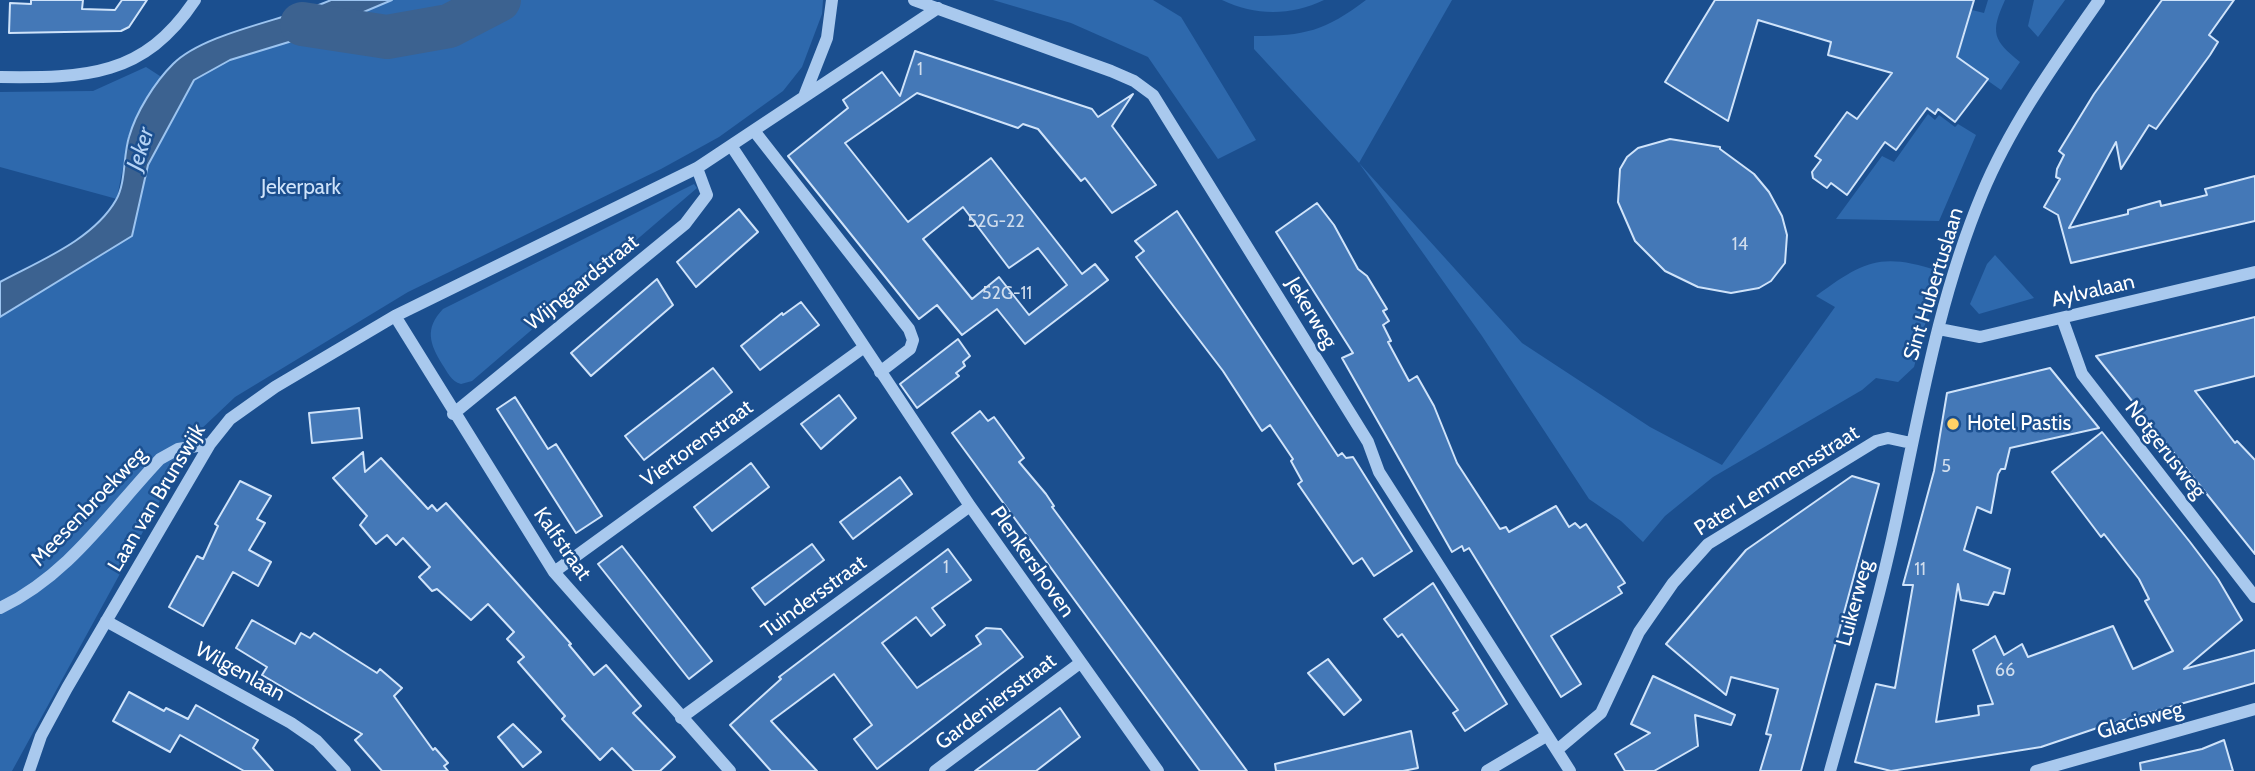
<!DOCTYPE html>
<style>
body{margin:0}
canvas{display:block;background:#1b4f8f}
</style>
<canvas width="2255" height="771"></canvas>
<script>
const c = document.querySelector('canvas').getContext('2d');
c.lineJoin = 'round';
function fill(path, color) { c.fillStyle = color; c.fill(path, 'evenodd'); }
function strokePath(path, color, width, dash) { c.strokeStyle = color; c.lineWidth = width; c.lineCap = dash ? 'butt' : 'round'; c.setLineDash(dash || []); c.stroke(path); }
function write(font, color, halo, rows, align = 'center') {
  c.font = font + ' Cabin,sans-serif'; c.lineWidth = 5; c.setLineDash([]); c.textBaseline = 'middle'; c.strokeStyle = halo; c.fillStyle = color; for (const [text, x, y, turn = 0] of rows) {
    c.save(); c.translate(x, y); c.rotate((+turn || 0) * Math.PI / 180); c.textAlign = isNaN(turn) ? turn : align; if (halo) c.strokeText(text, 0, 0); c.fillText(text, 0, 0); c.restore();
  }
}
fill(new Path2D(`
 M392,0H823L822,14L802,67L783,91L719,137L661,169L408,292L235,397L197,433L12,771H0V317L132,236L148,165L194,80L229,60L316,33Z
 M993,0H1153L1181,17L1256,140L1218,159L1148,57L1071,23Z
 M1222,0H1324C1291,16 1255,16 1222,0Z
 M1366,0H1452L1359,163L1522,343L1650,427L1722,465L1835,307L1816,296C1864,261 1880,252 1939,271L1914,367L1898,382L1876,378L1862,390L1713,477L1665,516L1643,542L1621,521L1589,499L1482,336L1359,163L1254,49V36C1305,36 1325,31 1366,0Z
 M1988,0H2005C1990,33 1993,40 2020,62L2001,90L1957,59L1972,10L1984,13Z
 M2034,0H2065L2038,37L2028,26Z
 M146,67L163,78C132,113 125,156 117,199L0,167V92L93,91Z
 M1928,114L1935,120L1939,115L1955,127L1958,124L1976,135L1939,221L1836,219L1882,156L1894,162Z
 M694,184L697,188L472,381L461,384C451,381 448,373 442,364C430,344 424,329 443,309Z
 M1995,255L2034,298L1979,314L1970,304L1987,264Z`), '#2e69ad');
const water = new Path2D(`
 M331,0H392L302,38L230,60L194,80L148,165L132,236L0,317V282C39,261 93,240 116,200C126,183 123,156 129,137C136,112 155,82 173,64C205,32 287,20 331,0Z`);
fill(water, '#3c6290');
strokePath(water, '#9cc4f0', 2);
strokePath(new Path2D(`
 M302,24L387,37L449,26L499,0`), '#3c6290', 44);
const building = new Path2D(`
 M31,0H83L82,9L115,10L122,0H147L129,27L121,31L9,33L10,3L31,4Z
 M1715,0H1974L1957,57L1988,79L1955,122L1938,109L1935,114L1927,108L1896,150L1885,142L1847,195L1831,183L1827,188L1813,178L1812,172L1821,160L1815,156L1847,112L1857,119L1892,73L1828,55L1831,42L1758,20L1728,121L1665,82Z
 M2162,0H2234L2209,35L2218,42L2210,55L2156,129L2149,125L2121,169L2116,142L2069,228L2128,214V210L2160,201L2161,206L2207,195L2205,189L2255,176V221L2071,263L2058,215L2044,207L2060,179L2056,177L2057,169L2064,155L2059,151L2094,94Z
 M915,51L1092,109L1098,117L1133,94L1112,126L1156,185L1112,213L1085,178L1081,181L1038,129L1023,124L1018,128L917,93L845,143L908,222L991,158L1082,274L1095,264L1108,280L1025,344L997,309L962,335L937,305L919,319L788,156L848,108L843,100L882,72L900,96ZM963,207L1009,268L1038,248L1067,285L1029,315L999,277L972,299L923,239Z
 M1670,139L1720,147V149L1754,174L1769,192L1782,216L1787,235L1785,263L1771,281L1759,288L1731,293L1698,287L1665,271L1635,241L1618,202L1620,169L1627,157L1638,148Z
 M1317,203L1334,225L1358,269L1367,276L1387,309L1383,311L1389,321L1383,325L1391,341L1388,342L1409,381L1417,376L1434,406L1457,463L1500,529L1506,527L1509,532L1556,506L1569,527L1575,523L1580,528L1586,524L1625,583L1618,587L1622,593L1551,636L1581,684L1561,697L1469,548L1464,551L1462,546L1452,552L1342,358L1353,353L1276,232Z
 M739,209L758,232L696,287L677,262Z
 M1177,211L1338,456L1342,453L1346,458L1353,457L1412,551L1374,576L1362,558L1353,564L1298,484L1302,481L1291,461L1293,459L1270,425L1262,431L1223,371L1136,257L1144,251L1135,241Z
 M657,279L673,305L591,376L571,353Z
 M801,302L819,325L760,370L741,346L782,313L783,315Z
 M2255,317V376L2195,391L2235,443L2237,441L2255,460V554L2096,356Z
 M958,339L970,356L963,362L965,366L956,373L959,376L917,408L900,384Z
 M713,368L732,392L644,460L625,436Z
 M2050,368L2099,428L2010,448L2005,469H2001L1998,474L1991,513L1977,507L1964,550L2010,569L2004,594L1994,592L1988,605L1961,600L1958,584L1936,722L1979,715L1978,706L1993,704L1973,650L1995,636L2004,655L2022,644L2028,657L2113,626L2133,669L2173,651L2145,601L2149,599L2139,579L2104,534L2101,537L2052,472L2102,432L2190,542L2218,579L2242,620L2184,669L2255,650V683L2106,725L2041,747L1891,771L1855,762L1876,684L1895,688L1913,585H1903L1934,471L1947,393Z
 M839,395L856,418L821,449L801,424Z
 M515,397L548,449L556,444L602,516L576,533L497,409Z
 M359,408L362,438L312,443L309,413Z
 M980,411L988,421L994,417L1024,458L1019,462L1046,494L1054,506L1052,507L1247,771H1200L952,433Z
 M363,452L365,472L381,458L428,509L432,505L437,511L446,503L571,644L569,645L594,675L606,665L641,706L633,713L675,757L660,771H634L612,748L600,760L562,719L565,716L518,662L524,657L507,639L514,632L488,604L471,620L437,589L432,591L419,577L430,567L403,538L396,545L387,535L376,544L360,525L367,516L333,478Z
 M751,463L769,487L712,531L694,507Z
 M1852,476L1879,484L1801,771H1760L1771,735L1766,734L1778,689L1731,677L1726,695L1666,644L1746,550Z
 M900,477L912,494L853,539L840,522Z
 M240,481L271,496L257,519L265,523L249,550L271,562L258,586L233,572L203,626L169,607L197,556L203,559L218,526L215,524Z
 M812,544L824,560L765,605L752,588Z
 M622,546L712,661L689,679L598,564Z
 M948,549L971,580L932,608L945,625L931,636L916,617L882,643L917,688L981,644L976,636L986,628L1001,629L1023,657L877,769L854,739L872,725L834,674L771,721L817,771H771L730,725L781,679L779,677Z
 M1433,583L1507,704L1465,731L1453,713L1458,710L1402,634L1398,637L1384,619Z
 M252,620L295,644L301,633L310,638L314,633L377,673L380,669L402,688L394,696L433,750L435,748L448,763L444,766L448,771H382L355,740L362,734L262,675L267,667L236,648Z
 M1328,659L1361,700L1344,715L1308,673Z
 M1653,676L1735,715L1731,725L1695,715L1698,746L1654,771H1625L1615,754L1650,733L1631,724Z
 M129,692L164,711L166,708L188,719L196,705L258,740L253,748L273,771H244L180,735L170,752L113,721Z
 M1060,708L1080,737L1036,771H975Z
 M513,724L541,752L523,767L498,737Z
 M1411,731L1418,768L1403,771H1276L1275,764Z
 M2224,740L2233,771H2141L2140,763L2202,749Z`);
fill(building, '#4478b7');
strokePath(building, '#cfe3fa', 2);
strokePath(new Path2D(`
 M914,0L1111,71L1134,81L1153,95L1368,442L1379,472L1570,771
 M0,77C85,78 144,77 195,0
 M805,94L827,38L832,0
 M755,132L909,329L913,340L910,349L880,372
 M732,147L970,506L1158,771
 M395,316L554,572L730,771
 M2062,318L2082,374L2255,597
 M1939,329L1980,337L2255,272
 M453,414L685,224L707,195L697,168
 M554,572L863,348
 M0,608C69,575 109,513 160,459L178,449L210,444
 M106,621L291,723L317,741L345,771
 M681,718L970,506
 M1557,750L1601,713L1639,632L1673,583L1708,544L1876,441L1888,438L1911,443
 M29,771L41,736L67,688L210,444L230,419L275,387L395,316L697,168L938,8
 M935,771L1080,663
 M1487,771L1546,736
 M1830,771C1853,688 1878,605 1896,521C1920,411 1938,299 1982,194C2011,124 2056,62 2099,0
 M2036,771L2255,709`), '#a9c9ee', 12);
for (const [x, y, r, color] of [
 [1953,424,7,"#ffd166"]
]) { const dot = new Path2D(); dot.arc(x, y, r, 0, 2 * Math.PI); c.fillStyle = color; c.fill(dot); strokePath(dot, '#1b4f8f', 2.5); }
write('18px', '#d0dded', null, [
 ["1",920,70],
 ["52G-22",996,222],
 ["14",1740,245],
 ["52G-11",1007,294],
 ["5",1946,467],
 ["1",946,568],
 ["11",1920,570],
 ["66",2005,671]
]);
write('21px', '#cfe3fa', '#1b4f8f', [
 ["Jekerpark",301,188]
]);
write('21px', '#fff', '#1b4f8f', [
 ["Wijngaardstraat",582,283,-39],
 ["Sint Hubertuslaan",1934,284,-73],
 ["Aylvalaan",2093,291,-13],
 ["Jekerweg",1311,313,59],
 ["Viertorenstraat",697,444,-36],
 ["Notgerusweg",2165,450,52],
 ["Pater Lemmensstraat",1777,481,-32],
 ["Laan van Brunswijk",157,498,-59],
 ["Meesenbroekweg",89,507,-46],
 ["Kalfstraat",562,544,55],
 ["Plenkershoven",1032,562,55],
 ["Tuindersstraat",814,597,-36],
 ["Luikerweg",1855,603,-75],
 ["Wilgenlaan",240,672,29],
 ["Gardeniersstraat",996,702,-37],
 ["Glacisweg",2140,721,-16]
]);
write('21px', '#fff', '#1b4f8f', [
 ["Hotel Pastis",1967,424]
], 'left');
write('italic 23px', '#b5d3f5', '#1b4f8f', [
 ["Jeker",141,149,-73]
]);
</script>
